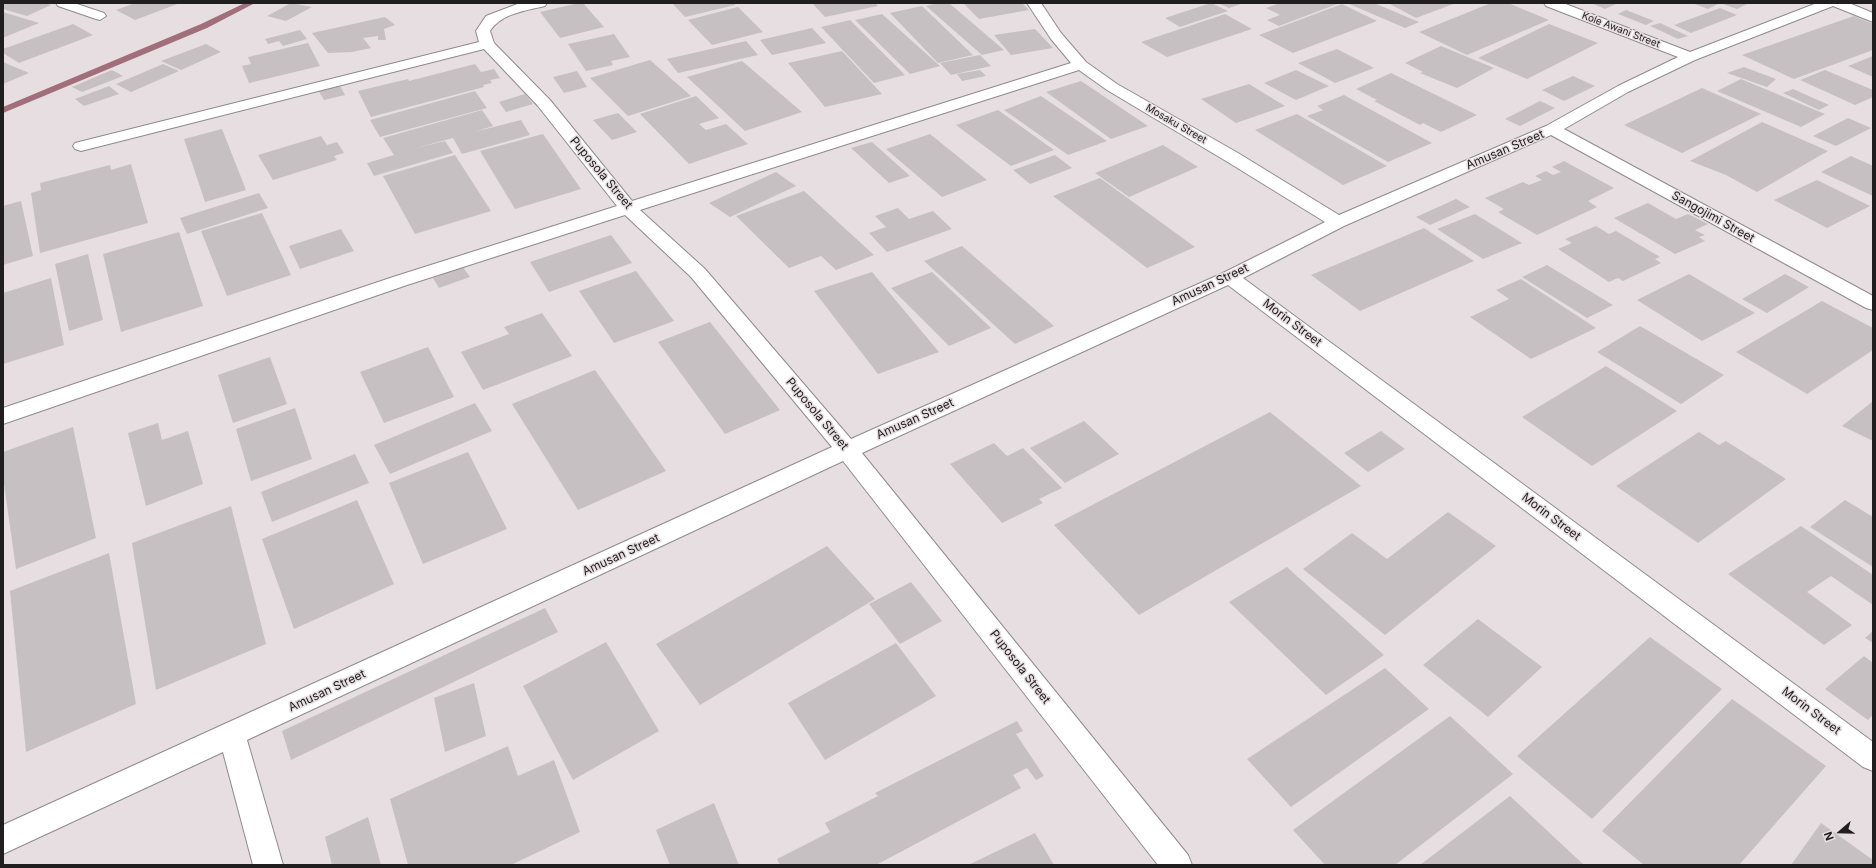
<!DOCTYPE html>
<style>
body{margin:0}
#map{position:relative;width:1876px;height:868px;overflow:hidden;background:#e6dee0;font-family:Inter,sans-serif}
canvas{display:block}
.frame{position:absolute;inset:0;border:4px solid #211e1f;pointer-events:none}
.north{position:absolute;left:1820px;top:812px;width:40px;height:40px;-webkit-text-stroke:3px #e6dee0;paint-order:stroke;rotate:250deg;font-size:11px;font-weight:700;line-height:16px;text-align:center;color:#211e1f}
.north::after{content:'';display:block;margin:auto;width:14px;height:18px;background:#211e1f;clip-path:polygon(50% 0,100% 100%,50% 72%,0 100%)}
</style>
<div id="map">
<canvas width="1876" height="868"></canvas>
<div class="frame"></div>
<div class="north">N</div>
</div>
<script>
const c = document.querySelector('canvas').getContext('2d');
c.lineJoin = 'round';
function fill(path, color) { c.fillStyle = color; c.fill(path, 'evenodd'); }
function strokePath(path, color, width, dash) { c.strokeStyle = color; c.lineWidth = width; c.lineCap = dash ? 'butt' : 'round'; c.setLineDash(dash || []); c.stroke(path); }
function write(font, color, halo, rows, align = 'center') {
  c.font = font + ' Inter,sans-serif'; c.lineWidth = 3; c.setLineDash([]); c.textBaseline = 'middle'; c.strokeStyle = halo; c.fillStyle = color; for (const [text, x, y, turn = 0] of rows) {
    c.save(); c.translate(x, y); c.rotate((+turn || 0) * Math.PI / 180); c.textAlign = isNaN(turn) ? turn : align; if (halo) c.strokeText(text, 0, 0); c.fillText(text, 0, 0); c.restore();
  }
}
fill(new Path2D(`
 M245,3H255L207,28L3,113V107L201,24Z`), '#a16f7c');
fill(new Path2D(`
 M3,3H44L51,5L27,16L3,9Z
 M135,3H180L135,20L116,10Z
 M291,3L312,7L286,21L267,16Z
 M579,3H583L604,27L560,38L540,12Z
 M672,3H733L735,5L685,17Z
 M812,3H875L878,6L825,17Z
 M938,3H949L1004,50L982,55L926,6Z
 M963,3H1022L1029,10L979,19Z
 M1211,3L1228,11L1180,27L1165,18Z
 M1218,3H1244L1229,8Z
 M1280,3H1340L1279,26L1267,20L1280,15L1266,8Z
 M1347,3H1374L1419,22L1405,28Z
 M1388,3H1456L1416,18Z
 M1491,3H1508L1549,20L1467,55L1419,32Z
 M1591,3H1612L1616,4L1605,9Z
 M1692,3H1749L1737,9L1720,3L1708,9Z
 M1342,4L1377,21L1293,53L1259,35Z
 M922,6L973,55L938,63L890,13Z
 M738,7L763,32L712,45L688,20Z
 M1720,8L1737,15L1691,33L1674,25Z
 M1626,10L1654,21L1646,25L1618,14Z
 M3,12L39,23L5,37H3Z
 M882,14L940,66L910,74L855,20Z
 M1225,14L1252,29L1167,57L1141,42Z
 M1854,16L1873,24V50L1794,79L1742,55Z
 M385,17L395,25L384,29L386,40H378V36L363,38L371,48L352,52L328,53L312,33Z
 M850,20L905,75L874,83L821,27Z
 M1660,23L1688,36L1678,39L1650,26Z
 M73,24L93,35L19,63L3,53V49Z
 M1549,24L1598,43L1527,79L1478,58Z
 M812,28L826,43L772,55L760,40Z
 M1035,29L1053,48L1011,55L994,35Z
 M300,30L307,39L283,46L279,41L268,44L265,39Z
 M614,34L630,57L611,61L613,65L586,71L568,44Z
 M746,41L758,55L678,73L667,59Z
 M308,43L320,66L249,83L242,66L251,64L248,57Z
 M206,44L221,52L181,70L161,61Z
 M1441,46L1494,68L1457,88L1420,73L1423,72L1405,63Z
 M1337,49L1374,68L1335,83L1298,63Z
 M842,51L882,94L825,107L788,63Z
 M980,55L991,66L951,75L940,63Z
 M1873,56V77L1848,66Z
 M650,60L691,96L628,116L590,78Z
 M742,61L802,112L745,131L687,77Z
 M3,62L29,73L3,84Z
 M163,64L179,71L131,92L116,84Z
 M475,64L481,72L494,69L500,78L490,80L492,83L483,85L484,87L371,117L358,91L408,79L409,81Z
 M1744,67L1776,79L1767,87L1727,73Z
 M112,70L123,76L82,92L72,87Z
 M980,70L986,76L962,81L957,74Z
 M1296,70L1329,86L1296,100L1264,83Z
 M1825,70L1873,90V97L1855,105L1800,80Z
 M577,71L587,87L564,93L553,77Z
 M1391,73L1477,115L1441,132L1423,123L1420,125L1374,101L1377,100L1356,89Z
 M1573,76L1595,86L1564,101L1542,90Z
 M1741,79L1825,114L1801,127L1717,91Z
 M1081,81L1148,126L1111,139L1046,92Z
 M339,84L345,95L324,100L318,90Z
 M1249,84L1285,106L1236,123L1201,99Z
 M109,86L119,94L84,106L75,99Z
 M1702,88L1761,114L1682,153L1624,125Z
 M1793,89L1829,105L1819,110L1783,93Z
 M475,91L487,108L380,137L370,120Z
 M525,94L533,104L506,112L499,102Z
 M1344,95L1432,143L1388,162L1307,116L1323,110L1317,106Z
 M696,96L719,118L699,124L706,130L726,124L748,144L689,164L640,114Z
 M1041,96L1107,141L1068,155L1004,110Z
 M1540,101L1555,108L1520,126L1505,119Z
 M482,110L493,126L474,132L521,120L530,135L462,154L453,138L416,148L445,141L453,153L374,176L367,163L394,155L383,138Z
 M998,110L1054,150L1011,166L956,125Z
 M618,113L637,132L612,140L593,120Z
 M1297,114L1387,166L1343,185L1255,130Z
 M1848,118L1871,128L1836,146L1813,136Z
 M1762,122L1828,151L1757,192L1726,175L1690,161Z
 M222,129L246,190L205,202L184,139Z
 M543,134L581,189L515,209L480,151Z
 M930,134L987,180L942,197L886,149Z
 M321,136L327,145L337,142L344,153L334,156L337,160L273,180L258,155Z
 M872,142L910,176L889,183L851,148Z
 M1163,145L1198,167L1129,197L1095,173Z
 M455,155L491,211L415,234L383,176Z
 M1055,155L1072,168L1030,184L1013,170Z
 M1851,156L1873,166V196L1821,172Z
 M1564,161L1614,188L1588,201L1597,207L1537,235L1498,212L1504,209L1485,198L1523,182L1529,185L1542,180L1535,176L1546,171L1553,175L1561,172L1552,167Z
 M131,164L148,223L40,253L31,193L41,190L40,183L110,165L111,170Z
 M776,172L796,186L730,217L709,203Z
 M1100,178L1195,247L1147,268L1053,196Z
 M1817,180L1870,206L1827,228L1774,200Z
 M804,191L874,255L836,270L821,256L789,268L736,216Z
 M259,193L268,208L187,234L180,218Z
 M1456,199L1470,207L1430,225L1416,217Z
 M21,201L33,256L3,265V206Z
 M1648,203L1676,219L1688,214L1708,224L1695,230L1705,235L1699,237L1705,241L1675,254L1614,218Z
 M898,208L909,219L933,211L952,229L887,252L869,233L886,227L875,216Z
 M262,213L291,275L227,296L201,231Z
 M1475,214L1522,243L1483,259L1437,229Z
 M1596,226L1609,234L1616,231L1660,257L1655,259L1661,263L1623,281L1618,278L1609,282L1558,249L1572,243L1565,239Z
 M1424,228L1474,261L1360,311L1311,275Z
 M341,229L354,251L300,269L289,246Z
 M179,232L203,306L121,332L103,254Z
 M611,235L632,263L549,292L530,262Z
 M962,246L1054,326L1015,344L924,261Z
 M88,254L103,320L69,331L55,264Z
 M1547,265L1613,305L1587,318L1522,277Z
 M463,267L470,277L439,288L433,278Z
 M636,271L674,321L614,343L579,291Z
 M872,272L939,352L878,374L814,291Z
 M932,272L991,328L949,346L891,288Z
 M1689,274L1755,313L1702,341L1637,300Z
 M1785,274L1809,287L1767,313L1742,299Z
 M51,278L64,345L3,364V293Z
 M1521,279L1596,328L1531,359L1470,317L1509,299L1496,290Z
 M1822,301L1873,328V350L1807,394L1736,352Z
 M542,313L572,356L483,390L461,352L509,334L504,327Z
 M710,322L780,410L725,434L658,342Z
 M1640,326L1724,375L1681,404L1597,352Z
 M428,347L454,397L384,423L360,372Z
 M270,357L287,404L233,423L218,375Z
 M1606,366L1677,411L1592,466L1522,417Z
 M595,370L666,471L578,510L512,404Z
 M1873,401V441L1842,426Z
 M475,403L492,431L390,474L374,445Z
 M295,408L312,459L251,481L236,429Z
 M1270,412L1361,486L1139,615L1054,525Z
 M1084,421L1119,454L1065,483L1030,448Z
 M158,423L162,440L188,431L203,484L146,506L128,433Z
 M73,427L96,538L16,569L3,477V452Z
 M1381,431L1405,449L1368,472L1344,453Z
 M1699,432L1719,445L1726,441L1786,479L1698,543L1616,486Z
 M994,443L1007,456L1023,448L1062,488L1039,499L1043,503L1002,523L950,464Z
 M468,452L507,529L423,564L389,483Z
 M355,454L369,483L272,522L261,492Z
 M357,500L394,584L294,629L262,539Z
 M1845,500L1873,517V567L1810,527Z
 M231,506L266,644L156,690L132,543Z
 M1448,512L1496,546L1385,635L1303,569L1352,533L1387,559Z
 M1801,526L1873,575V605L1831,576L1807,592L1852,625L1824,645L1728,574Z
 M827,546L875,599L700,705L656,644Z
 M109,553L136,704L26,752L10,591Z
 M1287,567L1384,655L1326,695L1229,602Z
 M911,582L942,621L900,644L869,604Z
 M545,608L558,632L291,760L282,731Z
 M1478,619L1542,667L1488,717L1423,665Z
 M1873,631V643L1865,638Z
 M1650,637L1722,689L1592,819L1517,756Z
 M606,642L659,731L573,780L523,686Z
 M896,643L936,696L825,760L788,703Z
 M1864,656L1873,663V715L1868,720L1825,689Z
 M1385,668L1429,709L1291,807L1247,759Z
 M474,683L486,736L445,752L434,698Z
 M1732,699L1826,766L1739,865H1644L1602,831Z
 M1450,716L1513,774L1395,865H1325L1293,830Z
 M1017,721L1023,731L1016,734L1044,776L1036,780L1027,768L1013,775L1021,788L876,865H780L777,859L830,832L825,823L878,796L875,793Z
 M508,746L518,776L554,760L580,832L511,865H408L390,799Z
 M1510,796L1584,865H1420Z
 M714,803L739,865H670L656,830Z
 M368,817L381,865H332L325,837Z
 M1821,823L1873,860V865H1791Z
 M1035,833L1054,865H968Z`), '#c7c0c2');
const lane = new Path2D(`
 M56,3H74L104,13L106,16L100,20L96,19L58,6Z`);
const street = new Path2D(`
 M520,3H547L545,6C525,11 502,13 490,31L494,43L550,100L632,201L1071,63L1051,39L1027,3H1041L1061,33L1086,62L1117,84L1238,153L1339,215L1546,126L1618,86L1678,57L1546,6L1544,3H1563L1690,52L1817,3H1849L1873,13V22L1833,6L1695,60L1628,92L1564,129L1873,296V310L1866,308L1551,135L1344,226L1243,278L1873,742V771L1863,767L1228,285L862,453L1188,855L1192,865H1158L843,461L247,740L283,865H253L223,752L3,854V825L832,447L691,277L625,215L407,285L3,424V408L393,277L617,206L538,106L484,49L81,151L75,149L73,146L75,143L479,42L476,31L486,16ZM1079,70L1107,90L1226,161L1325,222L1223,273L851,439L705,269L640,210Z`);
strokePath(lane, '#908a8b', 2);
strokePath(street, '#908a8b', 2);
fill(lane, '#fff');
fill(street, '#fff');
write('10px', '#211e1f', '#e6dee0', [
 ["Kole Awani Street",1621,30,21],
 ["Mosaku Street",1176,124,30]
]);
write('12px', '#211e1f', '#e6dee0', [
 ["Amusan Street",1505,150,-23],
 ["Puposola Street",601,173,50],
 ["Sangojimi Street",1713,217,29],
 ["Amusan Street",1210,285,-25],
 ["Morin Street",1292,323,37],
 ["Puposola Street",817,414,50],
 ["Amusan Street",915,419,-24],
 ["Morin Street",1551,517,37],
 ["Amusan Street",621,555,-25],
 ["Puposola Street",1020,667,52],
 ["Amusan Street",327,691,-25],
 ["Morin Street",1811,711,37]
]);
</script>
